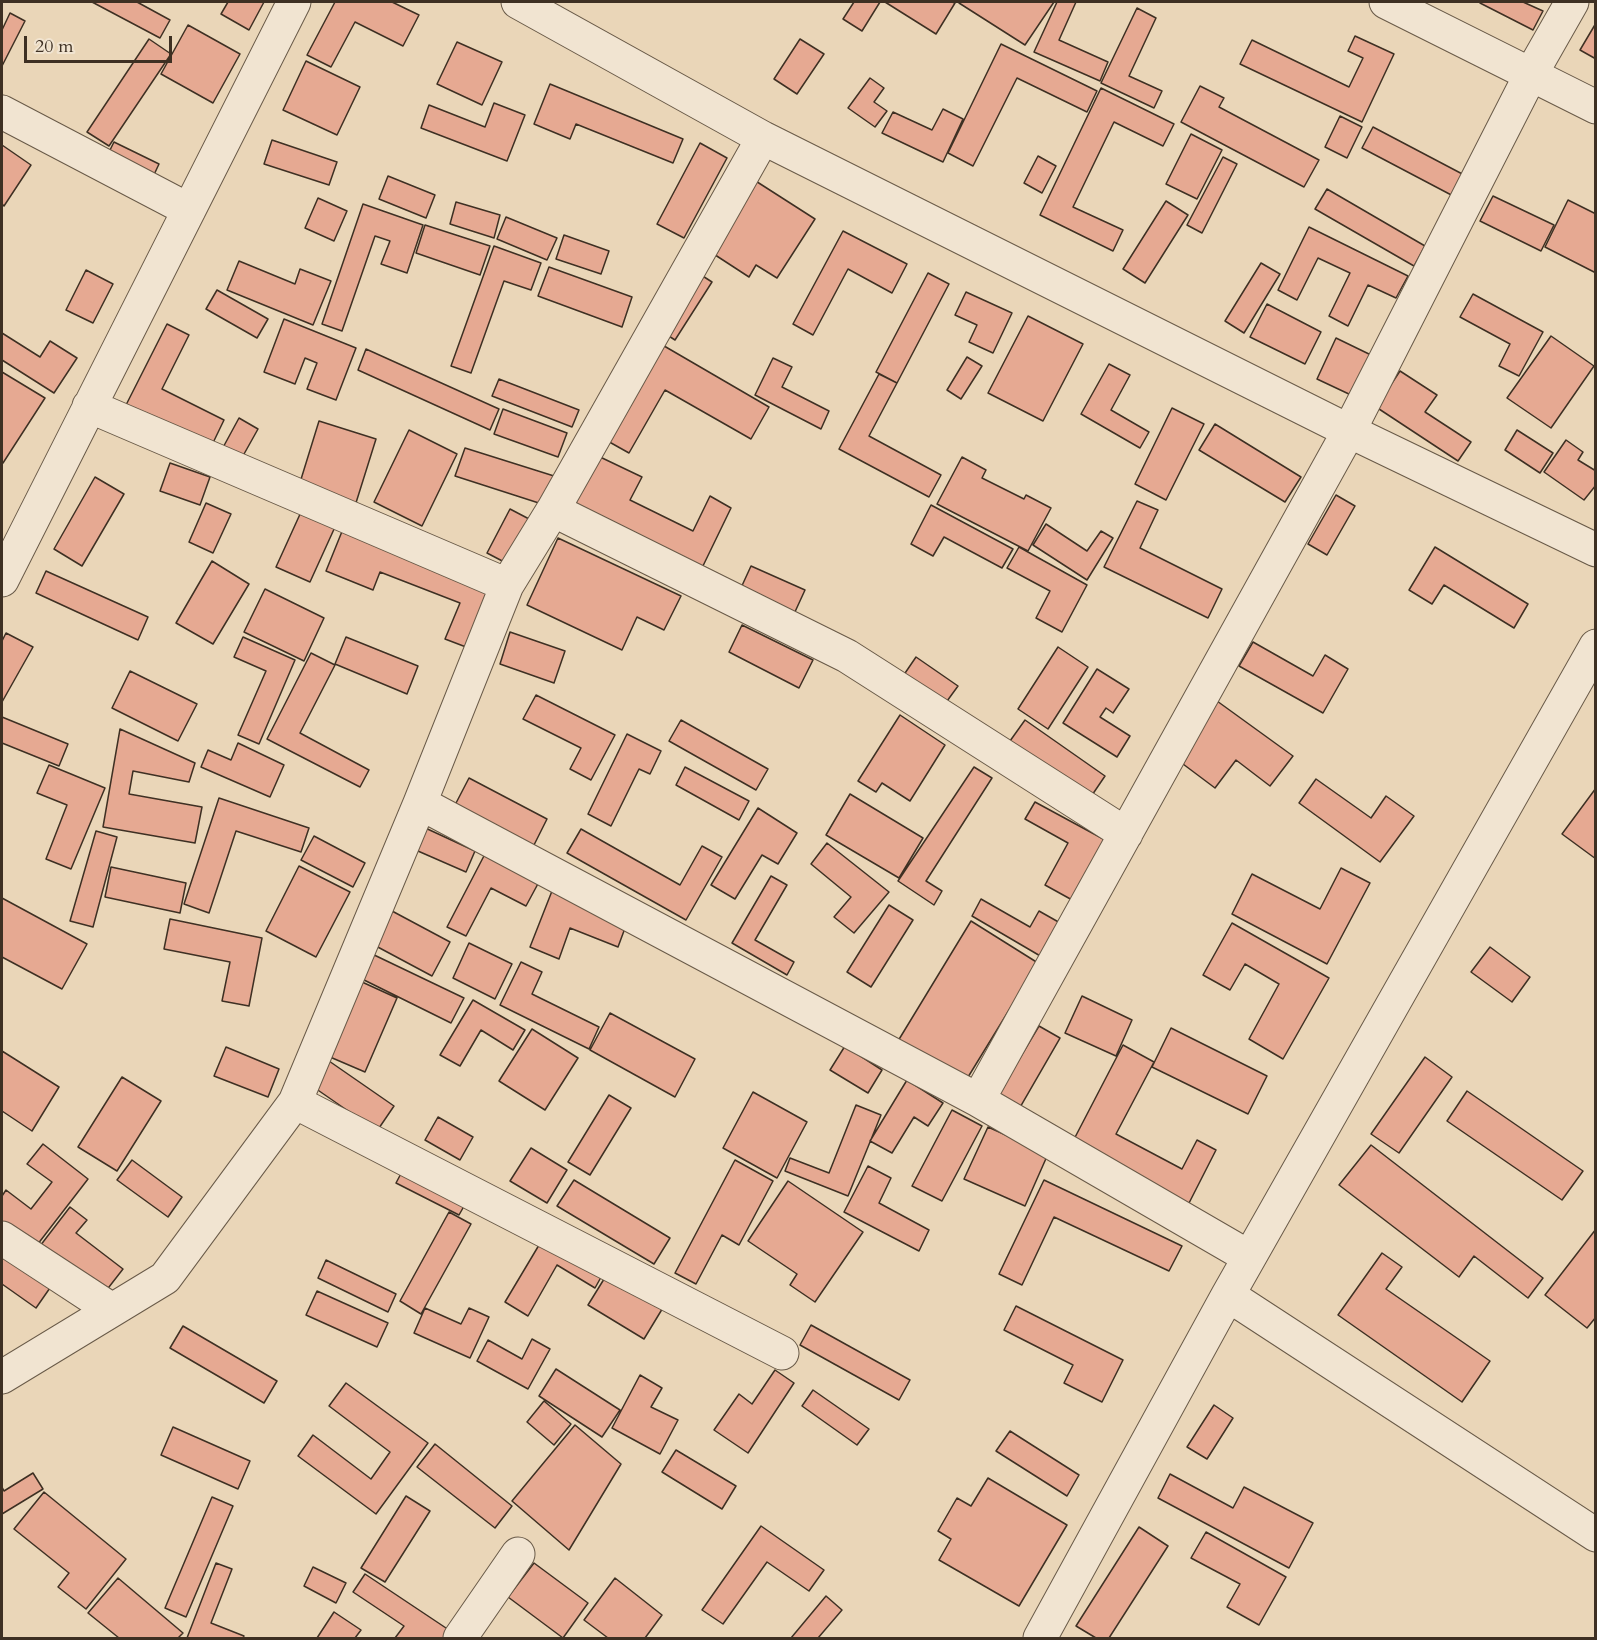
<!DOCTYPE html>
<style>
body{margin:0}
#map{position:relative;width:1597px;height:1640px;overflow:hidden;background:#ead6b8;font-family:Cardo,serif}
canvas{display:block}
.frame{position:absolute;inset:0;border:3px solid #3e3023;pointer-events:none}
.scale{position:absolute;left:24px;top:36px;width:148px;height:27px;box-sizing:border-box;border:3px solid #3e3023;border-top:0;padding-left:8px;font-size:18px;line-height:21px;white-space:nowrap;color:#3e3023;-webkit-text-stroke:4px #f1e4d1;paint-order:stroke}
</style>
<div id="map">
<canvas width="1597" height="1640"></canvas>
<div class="frame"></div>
<div class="scale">20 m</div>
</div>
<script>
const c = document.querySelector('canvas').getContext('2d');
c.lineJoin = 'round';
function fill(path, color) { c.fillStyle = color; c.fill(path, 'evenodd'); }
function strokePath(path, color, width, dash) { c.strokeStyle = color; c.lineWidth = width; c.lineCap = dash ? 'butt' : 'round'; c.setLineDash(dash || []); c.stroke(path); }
const building = new Path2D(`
 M92,2H137L170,20L160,38Z
 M228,2H264L249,30L221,14Z
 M335,2H392L419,15L403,46L355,22L331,67L307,55Z
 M854,2H880L862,31L843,19Z
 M885,2H952L955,3L936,34Z
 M960,2H1054L1025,45L959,3Z
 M1057,2H1076L1059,40L1108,62L1100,81L1034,52Z
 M1480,2H1523L1543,11L1533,30L1480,3Z
 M1137,8L1156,18L1129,76L1162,91L1154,108L1101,83Z
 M10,13L25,21L2,66V30Z
 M1596,23V59L1580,50Z
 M188,25L240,54L213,103L161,74Z
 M1355,36L1394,54L1362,122L1240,64L1252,40L1349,87L1363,58L1348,51Z
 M149,39L171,54L109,146L87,132Z
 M800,39L824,54L797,94L774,79Z
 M457,42L502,62L482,105L437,84Z
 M1001,44L1097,91L1087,112L1017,78L973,166L948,153Z
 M306,61L360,87L337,135L283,110Z
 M870,78L884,88L874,102L887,111L875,127L848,108Z
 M550,84L683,139L673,163L576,124L570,139L534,124Z
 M1200,86L1224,98L1219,107L1319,160L1304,187L1181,122Z
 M1101,88L1174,124L1163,146L1114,122L1073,207L1123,230L1113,251L1040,215Z
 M494,103L525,115L507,161L421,128L429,105L485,127Z
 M943,109L963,119L943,162L882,133L893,112L932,130Z
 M1340,116L1362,127L1347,158L1325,147Z
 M1373,127L1468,177L1457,198L1362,148Z
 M1191,134L1222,150L1197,199L1166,184Z
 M272,140L337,162L329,185L264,164Z
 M114,142L159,164L152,179L107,156Z
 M700,143L727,158L684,238L657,224Z
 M2,145L31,165L4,206L2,204Z
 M1038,156L1056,166L1042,193L1024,183Z
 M1223,157L1237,164L1202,233L1187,225Z
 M388,176L435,195L426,218L379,199Z
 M751,178L815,219L777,278L756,265L749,277L706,249Z
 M1327,189L1425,246L1414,266L1315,209Z
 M1493,196L1554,225L1541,251L1480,221Z
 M318,198L347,211L334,241L305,228Z
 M1568,200L1596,214V273L1545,247Z
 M1166,201L1188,215L1145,283L1123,269Z
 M456,202L500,215L494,238L450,224Z
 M363,204L423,225L407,273L381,264L390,241L375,236L342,331L322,324Z
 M506,217L557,238L547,260L497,239Z
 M425,225L490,246L480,275L416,253Z
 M1309,227L1408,276L1396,298L1368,285L1348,326L1329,316L1350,273L1318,258L1297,300L1278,290Z
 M843,231L907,264L892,293L848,269L813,335L793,324Z
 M564,235L609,251L601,274L556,259Z
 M494,246L541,263L531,290L504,281L471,373L451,366Z
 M239,261L295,284L300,269L331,281L313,325L227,290Z
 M1261,263L1280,274L1244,333L1225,321Z
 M549,267L632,297L622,327L538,296Z
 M86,270L113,284L93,323L66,310Z
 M698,273L712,282L675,340L661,331Z
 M928,273L949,284L897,383L876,372Z
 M217,290L268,319L257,338L206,309Z
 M966,292L1012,313L993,353L969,342L977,325L955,315Z
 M1473,294L1543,332L1519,376L1499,366L1510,344L1460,317Z
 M1267,304L1321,332L1305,364L1250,337Z
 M1028,316L1083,344L1043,421L988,393Z
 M284,319L356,348L336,400L307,389L317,363L305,358L295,384L264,372Z
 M167,324L189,335L162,389L224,420L211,447L126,405Z
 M2,333L40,357L50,341L77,358L54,393L2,360Z
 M1551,336L1594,366L1551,428L1507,398Z
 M1336,338L1371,355L1351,395L1317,379Z
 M659,343L769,407L751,439L665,390L629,453L604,439Z
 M366,349L499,409L490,430L358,370Z
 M967,357L982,366L961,399L947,390Z
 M773,358L792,367L782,387L829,411L821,429L755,395Z
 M1109,364L1130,375L1111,410L1149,432L1140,448L1081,414Z
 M1400,371L1437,395L1425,412L1471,442L1458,461L1376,407Z
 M2,372L45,398L3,463L2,462Z
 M879,374L897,383L869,436L941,475L929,497L839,449Z
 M499,379L579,410L572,427L492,396Z
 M1172,408L1204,424L1166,500L1135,484Z
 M503,409L567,433L558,457L494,434Z
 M239,418L258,429L239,463L220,453Z
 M319,421L376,439L355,506L298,489Z
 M1215,424L1301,477L1285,502L1199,450Z
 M409,430L457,454L422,526L374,502Z
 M1517,430L1553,453L1540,473L1505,450Z
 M1566,440L1583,452L1578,460L1596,471V485L1584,500L1544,472Z
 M465,448L554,476L545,505L455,476Z
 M598,456L642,477L630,500L693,531L710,496L731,508L701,570L573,506Z
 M962,457L986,470L982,478L1024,499L1026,495L1051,508L1028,551L937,504Z
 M170,463L210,477L200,505L160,491Z
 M95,477L124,494L82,566L54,549Z
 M1336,495L1355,506L1327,555L1308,544Z
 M1137,501L1158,510L1140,548L1222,589L1208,618L1104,567Z
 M206,503L231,514L213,553L189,542Z
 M931,505L1013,549L1002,568L944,537L933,556L911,544Z
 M510,509L531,520L508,564L487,553Z
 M301,512L335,527L310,582L276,567Z
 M1046,524L1087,551L1101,531L1113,538L1087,580L1033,545Z
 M343,529L490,588L466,647L445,639L460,603L380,572L373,590L326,571Z
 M558,538L681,596L664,630L637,617L622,650L527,605Z
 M1019,547L1087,585L1062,632L1036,618L1050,591L1007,568Z
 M1435,547L1528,604L1514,628L1444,585L1432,604L1409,590Z
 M212,561L249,584L213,644L176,623Z
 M751,566L805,590L794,614L740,590Z
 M46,571L148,617L138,640L36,593Z
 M265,589L324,618L304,661L244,632Z
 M742,625L813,660L799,688L729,652Z
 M510,632L565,651L554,683L500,664Z
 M6,633L33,647L2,702V641Z
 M243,637L295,660L259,744L238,735L266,671L234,657Z
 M346,637L418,666L407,694L335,664Z
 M1253,642L1313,676L1325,655L1348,669L1323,713L1239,666Z
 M1058,647L1088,667L1048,729L1018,709Z
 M311,653L335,665L300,733L369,770L360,787L267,739Z
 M916,657L958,686L942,708L901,679Z
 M1097,669L1129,689L1113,713L1106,708L1100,717L1130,736L1117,757L1063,723Z
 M130,671L197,704L178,741L112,708Z
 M536,695L615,735L591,780L570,769L581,748L523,719Z
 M1217,701L1293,756L1270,786L1236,760L1215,788L1183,764Z
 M900,715L945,745L910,801L882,783L876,792L858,781Z
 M2,717L68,744L59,766L2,743Z
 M681,720L768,769L756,790L669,741Z
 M1025,720L1105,776L1086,804L1005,748Z
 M120,729L195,763L189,782L133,771L129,794L202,807L195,843L103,827Z
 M627,734L661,751L650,774L639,769L611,826L588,814Z
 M238,743L284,765L270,797L201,767L208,750L231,760Z
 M49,765L105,788L71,869L46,859L67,805L37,793Z
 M685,767L749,801L739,820L676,785Z
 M974,767L992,778L926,881L942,891L934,905L898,881Z
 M469,778L547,819L533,847L455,805Z
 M1316,779L1371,818L1386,796L1414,816L1380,862L1299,803Z
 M1596,788V859L1562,834Z
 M850,794L923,838L899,878L826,835Z
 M219,798L309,828L301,852L236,831L209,913L184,904Z
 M1035,802L1107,841L1074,901L1045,885L1068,843L1025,819Z
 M758,808L797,833L778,864L762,855L735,899L711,885Z
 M421,826L475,851L466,872L411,848Z
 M581,829L680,885L702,846L722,857L686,920L567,853Z
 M96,831L117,837L93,927L70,921Z
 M314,836L365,863L353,887L301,860Z
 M827,843L889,892L854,933L834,917L851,897L811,864Z
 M486,852L540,880L526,906L491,888L466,936L447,927Z
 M299,866L350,892L316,957L266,931Z
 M111,867L186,883L180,913L105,897Z
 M1341,868L1370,883L1327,964L1232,914L1252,874L1320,909Z
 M771,876L787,885L755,940L794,962L787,975L732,943Z
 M552,891L628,920L618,947L570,928L559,959L530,947Z
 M2,898L87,944L62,989L2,957Z
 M981,899L1030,927L1039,911L1062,924L1042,957L972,916Z
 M889,905L913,920L871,987L847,972Z
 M392,911L450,942L432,976L374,945Z
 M170,919L262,938L249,1006L222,1001L230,962L164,949Z
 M971,921L1038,963L965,1082L898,1041Z
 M1232,923L1329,978L1283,1059L1249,1039L1279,984L1245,964L1230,990L1203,975Z
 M469,943L512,964L495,999L453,978Z
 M1490,947L1530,977L1512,1002L1471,972Z
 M370,953L464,998L451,1023L358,977Z
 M521,962L542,972L532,994L599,1027L589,1049L500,1005Z
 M362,982L397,998L365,1072L330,1057Z
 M1082,996L1132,1020L1116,1056L1065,1033Z
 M473,1000L525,1030L513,1050L481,1030L460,1066L440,1055Z
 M610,1013L695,1059L675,1097L590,1050Z
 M1039,1026L1060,1038L1019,1109L997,1096Z
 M1171,1028L1267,1076L1248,1114L1152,1067Z
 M532,1029L578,1058L545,1110L499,1081Z
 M1123,1045L1154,1062L1116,1134L1182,1169L1197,1140L1216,1150L1187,1207L1071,1145Z
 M845,1046L882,1070L868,1093L830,1070Z
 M226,1047L279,1069L268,1097L214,1076Z
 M2,1051L59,1087L32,1131L2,1111Z
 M1425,1057L1452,1077L1399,1153L1371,1134Z
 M329,1061L394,1106L377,1131L312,1086Z
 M122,1077L161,1101L117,1171L78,1147Z
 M907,1080L943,1103L928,1126L914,1117L892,1153L870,1141Z
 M1467,1091L1583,1171L1562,1200L1447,1121Z
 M753,1092L807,1122L777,1178L723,1148Z
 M609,1095L631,1108L590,1175L568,1162Z
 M856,1105L881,1115L848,1196L785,1171L790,1158L829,1173Z
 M952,1110L982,1126L942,1201L912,1186Z
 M438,1117L473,1137L460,1160L425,1140Z
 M988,1127L1048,1154L1025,1206L964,1179Z
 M43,1144L88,1179L34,1249L2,1224V1196L6,1190L31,1209L52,1182L27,1164Z
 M1371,1145L1543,1278L1528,1298L1474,1256L1459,1277L1339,1185Z
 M531,1148L567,1170L547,1203L510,1181Z
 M132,1160L182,1197L168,1217L117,1180Z
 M735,1160L773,1181L739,1245L722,1235L696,1284L675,1273Z
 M405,1166L468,1199L459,1215L396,1183Z
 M868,1166L891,1178L879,1203L929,1230L919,1251L844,1212Z
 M574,1180L670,1238L654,1264L557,1206Z
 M1044,1180L1182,1246L1169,1271L1054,1217L1022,1285L999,1274Z
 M788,1181L863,1232L815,1302L790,1285L797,1274L748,1241Z
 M70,1207L87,1220L76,1233L123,1269L102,1296L40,1246Z
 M449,1212L471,1224L421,1314L400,1301Z
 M1596,1229V1317L1587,1328L1545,1295Z
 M545,1235L605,1270L595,1288L557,1265L528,1316L505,1302Z
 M2,1252L52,1285L36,1308L2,1284Z
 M1382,1253L1402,1267L1386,1289L1490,1361L1462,1402L1338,1315Z
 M326,1260L396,1294L388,1312L318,1278Z
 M609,1271L664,1306L644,1339L588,1305Z
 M317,1291L388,1323L377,1347L306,1315Z
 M1016,1306L1123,1360L1102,1402L1064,1383L1073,1365L1004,1330Z
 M425,1308L461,1324L469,1308L489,1317L470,1358L414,1333Z
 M811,1325L910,1380L899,1400L800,1345Z
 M183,1326L277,1381L264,1403L170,1348Z
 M532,1339L550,1349L528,1389L477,1361L488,1340L522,1359Z
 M556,1369L620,1410L602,1437L539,1396Z
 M775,1370L794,1383L748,1453L714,1430L739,1394L752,1404Z
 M640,1375L662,1388L651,1407L678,1420L660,1454L612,1428Z
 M346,1383L428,1443L376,1514L298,1456L313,1435L371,1479L390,1452L329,1406Z
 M813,1390L869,1429L857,1445L802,1406Z
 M544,1401L571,1424L554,1445L527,1422Z
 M1214,1405L1233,1418L1207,1459L1187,1447Z
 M575,1425L621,1464L569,1550L512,1501Z
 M173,1427L250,1461L238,1489L161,1455Z
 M1010,1431L1079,1475L1067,1496L996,1451Z
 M435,1444L512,1506L495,1528L417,1467Z
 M676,1450L736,1486L722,1509L662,1472Z
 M33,1473L43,1489L2,1514V1487L4,1491Z
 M1170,1474L1233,1508L1244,1487L1313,1523L1289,1568L1158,1498Z
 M988,1478L1067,1525L1019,1606L939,1560L951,1539L938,1531L957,1498L971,1506Z
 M44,1492L126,1559L86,1609L58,1587L69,1573L14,1529Z
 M406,1496L430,1511L385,1582L361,1568Z
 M212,1497L233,1506L186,1617L165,1608Z
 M761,1526L824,1570L809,1591L767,1562L723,1624L702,1610Z
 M1139,1527L1168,1546L1109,1638H1096L1076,1626Z
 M1206,1532L1286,1577L1259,1625L1227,1607L1240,1584L1191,1558Z
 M216,1563L232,1569L211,1623L244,1636L243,1638H187Z
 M534,1563L588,1603L563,1638L508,1597Z
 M313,1567L346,1583L336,1603L304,1586Z
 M365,1574L449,1630L443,1638H395L404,1626L353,1592Z
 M118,1578L183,1633L178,1638H119L88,1613Z
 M615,1578L662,1615L645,1638H646H608L584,1620Z
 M826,1596L842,1610L818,1638H791Z
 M334,1612L361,1630L355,1638H317Z`);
fill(building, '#e6a992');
strokePath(building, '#3e3023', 1.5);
const minor = new Path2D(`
 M518,2L763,138L1349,431L1596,550
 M1386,2L1596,107
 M2,112L189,210
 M89,406L507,585
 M553,510L847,656L1126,834
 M2,580L294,2
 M420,803L978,1100L1349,431L1531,74L1572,2
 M978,1100L1249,1257
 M295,1102L782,1353
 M2,1238L112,1310
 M1228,1295L1596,1535
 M2,1377L165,1278L295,1102L420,803L507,585L553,510L763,138
 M460,1638L518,1554
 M1040,1638L1228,1295L1596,646`);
strokePath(minor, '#695a48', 35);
strokePath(minor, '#f1e4d1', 33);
</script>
